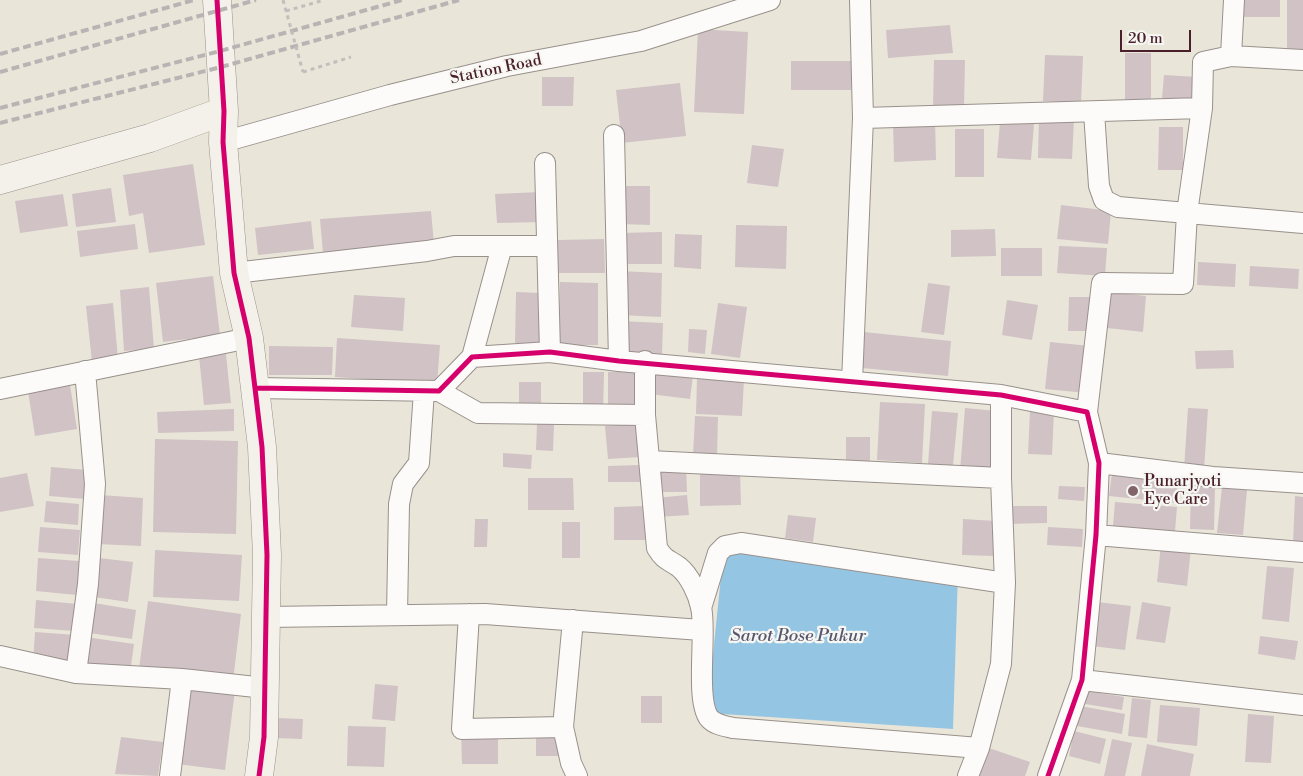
<!DOCTYPE html>
<style>
body{margin:0}
#map{position:relative;width:1303px;height:776px;overflow:hidden;background:#e9e6d9;font-family:"Libre Bodoni",serif}
canvas{display:block}
.scale{position:absolute;left:1120px;top:30px;width:71px;height:22px;box-sizing:border-box;border:2px solid #4a1f2b;border-top:0;padding-left:6px;font-size:15px;line-height:18px;white-space:nowrap;color:#4a1f2b;-webkit-text-stroke:4px #f6f6f2;paint-order:stroke}
</style>
<div id="map">
<canvas width="1303" height="776"></canvas>
<div class="scale">20 m</div>
</div>
<script>
const c = document.querySelector('canvas').getContext('2d');
c.lineJoin = 'round';
function fill(path, color) { c.fillStyle = color; c.fill(path, 'evenodd'); }
function strokePath(path, color, width, dash) { c.strokeStyle = color; c.lineWidth = width; c.lineCap = dash ? 'butt' : 'round'; c.setLineDash(dash || []); c.stroke(path); }
function write(font, color, halo, rows, align = 'center') {
  c.font = font + ' "Libre Bodoni",serif'; c.lineWidth = 4.5; c.setLineDash([]); c.textBaseline = 'middle'; c.strokeStyle = halo; c.fillStyle = color; for (const [text, x, y, turn = 0] of rows) {
    c.save(); c.translate(x, y); c.rotate((+turn || 0) * Math.PI / 180); c.textAlign = isNaN(turn) ? turn : align; if (halo) c.strokeText(text, 0, 0); c.fillText(text, 0, 0); c.restore();
  }
}
fill(new Path2D(`
 M724,547L958,572L953,729L707,713Z`), '#94c6e4');
fill(new Path2D(`
 M1244,0H1280V17H1244Z
 M1287,0H1303V53H1287Z
 M950,25L953,53L888,58L886,30Z
 M698,29L748,32L744,114L694,112Z
 M1125,53H1151V102H1125Z
 M1045,55L1083,56L1081,103L1043,101Z
 M934,60H965L964,108L933,107Z
 M791,61H851V90H791Z
 M1164,75L1197,77L1196,101L1162,98Z
 M542,77H574L573,106H542Z
 M680,83L686,136L622,143L616,90Z
 M935,118L936,160L894,162L893,120Z
 M1039,118L1074,120L1072,159L1038,158Z
 M1000,122L1034,124L1031,160L997,158Z
 M1159,127H1183V170H1158Z
 M955,129H984V177H955Z
 M752,145L784,149L778,187L747,183Z
 M193,164L205,245L149,253L143,213L129,216L123,175Z
 M621,186H650V225L621,224Z
 M111,188L116,222L76,227L72,194Z
 M540,192L541,222L497,223L495,194Z
 M63,194L68,226L20,233L15,201Z
 M1061,205L1111,211L1108,244L1057,239Z
 M431,211L434,244L323,253L320,219Z
 M311,221L314,249L258,255L255,228Z
 M135,224L138,249L80,257L77,231Z
 M736,225L787,226L786,269L735,267Z
 M995,229L996,256L951,257V230Z
 M662,232V264H620L619,233Z
 M675,234L702,235L701,269L674,267Z
 M604,239L605,273H558V240Z
 M1059,246L1107,248L1105,276L1057,273Z
 M1001,248H1042V276H1001Z
 M1198,262L1236,264L1235,287L1197,285Z
 M1250,266L1299,269L1298,289L1249,286Z
 M620,271L662,273L661,317L619,315Z
 M213,276L220,335L163,342L156,283Z
 M560,282L598,283V345H559Z
 M928,283L950,286L944,335L921,332Z
 M149,287L154,349L124,351L120,290Z
 M516,292L540,293L539,344L515,343Z
 M1110,292L1146,296L1143,332L1107,328Z
 M354,295L405,298L403,331L351,327Z
 M1069,297H1093V331H1068Z
 M1007,300L1038,305L1032,340L1002,335Z
 M113,303L118,359L92,362L86,306Z
 M718,303L747,307L740,358L711,354Z
 M620,321L663,323L662,354L619,352Z
 M689,329L707,330L705,354L688,352Z
 M854,331L951,341L948,376L851,367Z
 M337,338L440,345L437,384L335,377Z
 M1050,342L1090,346L1086,393L1045,389Z
 M269,346L333,347L332,375H269Z
 M1233,350L1234,368L1196,369L1195,351Z
 M226,354L231,403L204,405L199,356Z
 M636,371L637,412H608V372Z
 M652,371L693,376L690,399L650,394Z
 M583,372H604L603,413L583,412Z
 M697,378L744,380L742,416L696,414Z
 M519,382H541V406H519Z
 M70,385L77,429L35,436L28,391Z
 M880,402L925,404L922,463L877,460Z
 M965,408L997,411L991,474L960,471Z
 M1188,408L1208,409L1204,470L1184,469Z
 M234,409V431L158,433L157,412Z
 M932,411L958,413L953,466L928,464Z
 M1030,411L1054,412L1052,455L1028,454Z
 M695,416L718,417L717,457L693,456Z
 M537,423L554,424L553,451L536,450Z
 M640,423L641,457L608,459L605,426Z
 M846,437H870V466H846Z
 M155,439L238,441L236,534L153,532Z
 M503,453L532,455L531,469L503,467Z
 M641,465V482H608V466Z
 M51,467L88,470L86,499L49,496Z
 M686,467L687,492H654V468Z
 M740,470L741,505L700,506V471Z
 M27,473L34,506L0,512V478Z
 M1112,473L1178,479L1176,503L1109,496Z
 M528,478H573L574,510H528Z
 M1191,484L1215,485L1214,530L1190,529Z
 M1059,486L1085,487L1084,501L1058,499Z
 M1222,487L1247,490L1243,535L1217,533Z
 M100,495L143,498L141,546L97,544Z
 M687,495L689,515L657,517L655,498Z
 M1295,496L1303,497V543H1293Z
 M46,501L79,504L78,525L44,522Z
 M1115,502L1177,507L1175,531L1113,526Z
 M645,506V540H614V507Z
 M1006,506H1047V523L1006,524Z
 M788,515L816,518L813,542L785,538Z
 M475,519H488L487,547H474Z
 M963,519L996,521L994,556L962,555Z
 M562,522H580V558H562Z
 M40,527L80,530L78,555L38,552Z
 M1048,527L1083,529L1082,547L1047,545Z
 M1161,545L1191,548L1187,586L1157,582Z
 M155,550L242,555L239,601L153,597Z
 M38,558L79,561L77,595L36,591Z
 M99,558L133,562L128,602L94,597Z
 M1267,566L1294,568L1289,622L1262,619Z
 M36,600L77,604L74,631L34,628Z
 M148,601L241,614L233,681L139,669Z
 M1097,602L1131,606L1125,650L1092,646Z
 M1142,602L1171,607L1165,643L1136,639Z
 M94,603L136,610L132,639L89,633Z
 M35,632L76,635L73,666L33,662Z
 M1260,636L1298,641L1295,660L1258,654Z
 M86,637L134,644L130,673L82,667Z
 M187,684L235,690L225,770L177,764Z
 M375,684L398,686L395,721L372,719Z
 M1087,691L1124,697L1122,710L1085,704Z
 M641,696H662V723H641Z
 M1132,698L1151,700L1147,738L1128,736Z
 M1160,705L1200,708L1197,746L1157,742Z
 M1080,706L1125,714L1122,734L1077,726Z
 M1248,714L1274,716L1271,763L1245,762Z
 M275,718L303,719L302,739L274,738Z
 M348,726L386,727L384,767L347,766Z
 M461,730H498V764H462Z
 M1074,731L1106,739L1100,764L1069,756Z
 M564,735L565,756H536V736Z
 M121,737L163,742L158,776L115,774Z
 M1112,739L1132,743L1125,776H1104Z
 M1147,744L1194,754L1190,776H1141Z
 M983,746L1030,762L1025,776H973Z`), '#d0c2c5');
const street = new Path2D(`
 M1231,56L1234,0
 M1094,112L1099,186L1104,200L1118,207L1303,223
 M863,118L1202,108
 M614,135L619,361
 M223,142L390,95L507,66L641,41L770,0
 M545,163L550,352
 M234,273L427,251L454,246H546
 M472,357L502,246
 M645,361V415L657,548C665,561 668,559 679,567C690,576 698,594 701,607C707,631 695,699 709,718C715,725 725,726 733,728L979,748
 M852,382L863,118L860,0
 M256,388L439,391L472,357L550,352L619,361L1001,395L1087,412L1099,463L1096,535L1082,680L1048,776
 M0,389L249,338
 M439,391L478,413L645,415
 M1087,412L1102,283L1183,284L1187,213L1202,108L1203,62L1231,56L1303,60
 M649,461L1001,478
 M1099,463L1213,477L1303,483
 M1096,535L1303,552
 M701,608L718,553L725,546L741,543L1005,583
 M469,614L462,729L563,727L571,763L577,776
 M397,615L399,504L403,484L419,463L424,391
 M266,617L485,614L701,630
 M0,656L76,673L182,679L265,688
 M76,673L88,584L95,484L85,371
 M1082,680L1303,705
 M563,727L573,620
 M170,776L182,679
 M968,776L979,748L1001,664L1005,583L1001,478V395`);
const secondary = new Path2D(`
 M217,0L224,111L223,142L234,273L249,338L262,447L267,555L264,737L259,776
 M0,180L150,138L224,111`);
strokePath(street, '#99908b', 22);
strokePath(secondary, '#99908b', 29);
strokePath(new Path2D(`
 M286,11L324,0
 M303,72L351,57`), '#c3bdbc', 3, [4, 4]);
strokePath(street, '#fcfbf9', 20);
strokePath(secondary, '#f4f1eb', 28);
strokePath(new Path2D(`
 M0,54L194,0
 M0,72L256,0
 M0,108L220,51L402,0
 M0,123L221,67L459,0`), '#b9b4b4', 4, [8, 4]);
strokePath(new Path2D(`
 M283,0L303,72`), '#c3bdbc', 3, [4, 4]);
strokePath(new Path2D(`
 M217,0L224,111L223,142L234,273L249,338L262,447L267,555L264,737L259,776
 M256,388L439,391L472,357L550,352L619,361L1001,395L1087,412L1099,463L1096,535L1082,680L1048,776`), '#d6006c', 5);
for (const [x, y, r, color] of [
 [1133,491,6,"#826568"]
]) { const dot = new Path2D(); dot.arc(x, y, r, 0, 2 * Math.PI); c.fillStyle = color; c.fill(dot); strokePath(dot, '#f6f6f2', 2); }
write('16px', '#4a1f2b', '#f6f6f2', [
 ["Station Road",496,70,-12]
]);
write('16px', '#4a1f2b', '#f6f6f2', [
 ["Punarjyoti",1144,482],
 ["Eye Care",1144,500]
], 'left');
write('italic 18px', '#57556d', '#f6f6f2', [
 ["Sarot Bose Pukur",798,637]
]);
</script>
